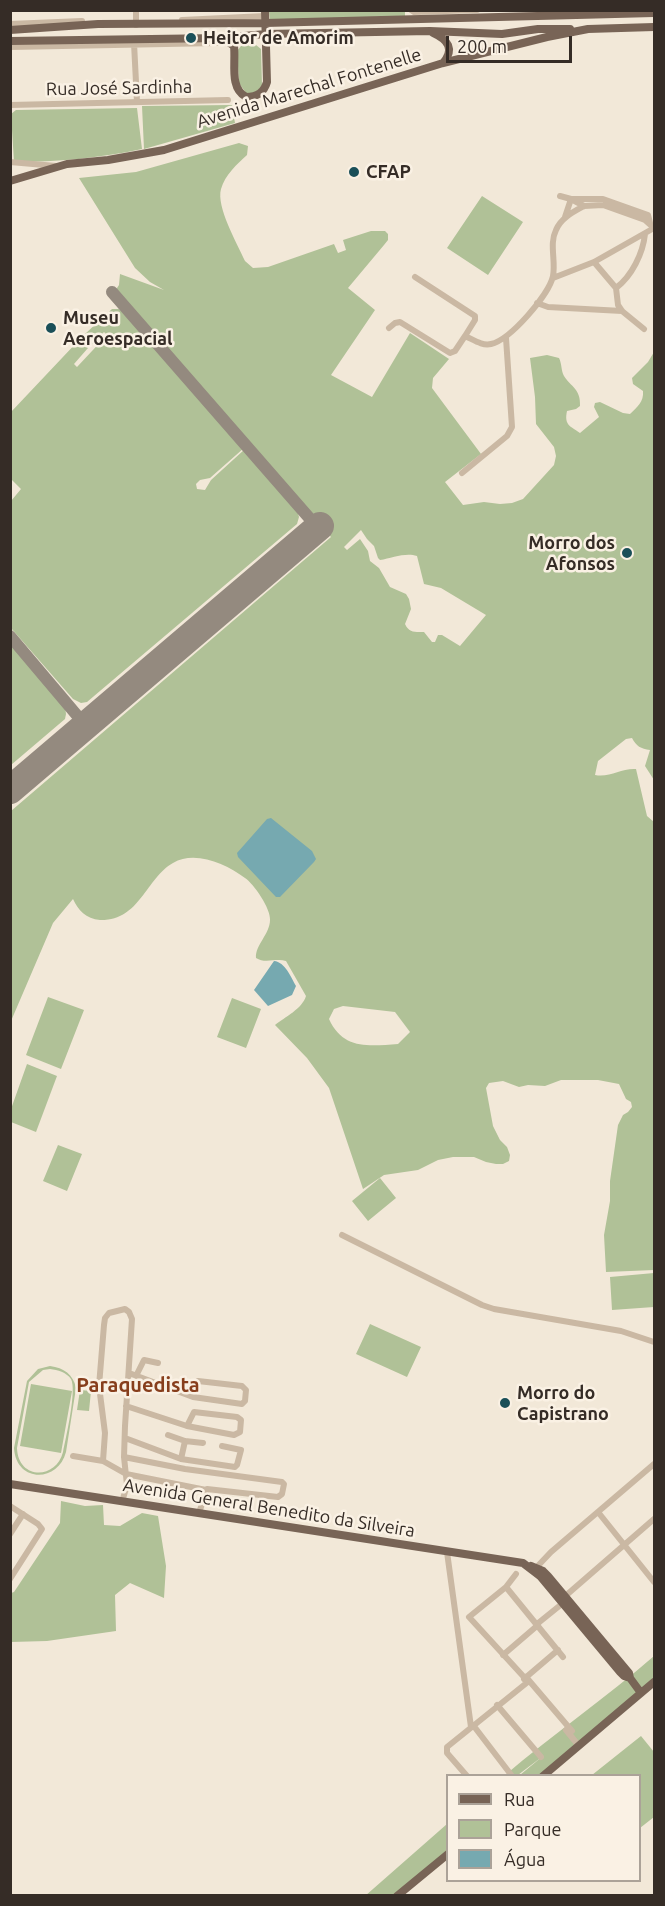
<!DOCTYPE html>
<meta charset="utf-8">
<style>
body{margin:0}
#map{position:relative;width:665px;height:1906px;overflow:hidden;background:#f2e8d8;font-family:Ubuntu,sans-serif}
canvas{display:block}
.frame{position:absolute;inset:0;border:12px solid #352c26;pointer-events:none}
.legend{position:absolute;left:446px;top:1774px;width:195px;height:108px;box-sizing:border-box;background:#faf1e4;border:2px solid #aba298;margin:0;padding:8px 10px;list-style:none;font-size:18px;color:#352c26}
.legend li{display:flex;align-items:center;gap:12px;height:30px}
.legend b{width:30px;border:2px solid #aba298}
.scale{position:absolute;left:446px;top:36px;width:126px;height:27px;box-sizing:border-box;border:3px solid #352c26;border-top:0;padding-left:8px;font-size:18px;line-height:21px;white-space:nowrap;color:#352c26;-webkit-text-stroke:4px #faf1e4;paint-order:stroke}
</style>
<div id="map">
<canvas width="665" height="1906"></canvas>
<div class="frame"></div>
<ul class="legend">
<li><b style="height:8px;background:#786456"></b>Rua</li>
<li><b style="height:16px;background:#b0c197"></b>Parque</li>
<li><b style="height:16px;background:#76a9b0"></b>Água</li>
</ul>
<div class="scale">200 m</div>
</div>
<script>
const c = document.querySelector('canvas').getContext('2d');
c.lineJoin = 'round';
function fill(path, color) { c.fillStyle = color; c.fill(path, 'evenodd'); }
function strokePath(path, color, width, dash) { c.strokeStyle = color; c.lineWidth = width; c.lineCap = dash ? 'butt' : 'round'; c.setLineDash(dash || []); c.stroke(path); }
function write(font, color, halo, rows, align = 'center') {
  c.font = font + ' Ubuntu,sans-serif'; c.lineWidth = 5; c.setLineDash([]); c.textBaseline = 'middle'; c.strokeStyle = halo; c.fillStyle = color; for (const [text, x, y, turn = 0] of rows) {
    c.save(); c.translate(x, y); c.rotate((+turn || 0) * Math.PI / 180); c.textAlign = isNaN(turn) ? turn : align; if (halo) c.strokeText(text, 0, 0); c.fillText(text, 0, 0); c.restore();
  }
}
fill(new Path2D(`
 M405,10V16L270,20L269,11Z
 M256,45L261,49L262,85L256,93H246L239,83L237,51L241,46Z
 M232,105L235,123L144,149L142,106Z
 M137,108L142,149C100,158 57,162 14,162L11,114L16,110Z
 M239,143L248,146L247,155C237,164 225,175 221,189C216,207 237,243 245,261L253,268L268,267L334,244L338,253L346,250L343,240L371,231H385L388,234V240L384,245L348,288L375,310L331,375L372,397L410,333L449,359L433,378L432,388L481,454L445,482L463,505L484,502L500,504L512,503L523,499L554,465L556,456L554,447L536,424L535,397L530,358L547,355L559,358C562,364 561,371 564,376C571,387 581,389 580,406L576,409L567,411C564,425 570,426 580,433L599,417L594,407L595,403L600,402L623,413L630,414C637,407 644,402 643,391L633,384L632,378L648,362L654,352V780L645,766L650,750C641,749 636,746 632,738L626,739L598,761L595,775C610,778 621,768 636,769L647,816L654,822V1270L606,1272L604,1235L610,1201V1181L618,1125L623,1115L628,1112L632,1107L631,1102L626,1099L619,1084L598,1080H561L545,1086L528,1085L519,1087L503,1081L489,1083L486,1088L493,1126L500,1140L507,1147L510,1155L509,1161L503,1164H496L486,1162L474,1157H453L438,1160L418,1170L384,1175L363,1189L329,1088L307,1058L275,1025C285,1017 302,1009 306,996L286,961C276,958 265,964 256,958C255,945 270,934 270,920C271,909 254,884 245,878C226,864 195,850 173,863C146,878 140,921 100,920C86,919 78,910 73,899L53,923L11,1021V811L331,537L115,291L119,285L120,274L164,290L150,282L135,268L79,178L136,172ZM361,530L367,539L374,546L378,558L380,560C392,558 406,552 417,556L424,584L441,588L486,615L460,646L442,635H438L435,642H432L424,632C415,632 409,633 405,624L411,609L409,599L406,594L390,587L379,568L370,561L368,551L360,539L347,550L344,547ZM343,1006L395,1012L410,1032L398,1044C369,1046 343,1050 329,1019L334,1009Z
 M482,196L523,222L488,275L447,248Z
 M112,309H119L124,313L244,448L210,478L200,480L196,484L197,489L205,490L211,480L245,449L297,510L299,517L297,524L87,702L81,703L73,699L11,628V501L21,489L11,479V412L79,340L88,348L74,364L77,367L107,335L104,332L89,347L87,345L91,340L85,334Z
 M11,643L65,706L66,714L65,719L11,765Z
 M48,997L84,1010L61,1069L26,1055Z
 M232,998L261,1009L246,1048L217,1037Z
 M27,1064L57,1076L36,1132L11,1122V1109Z
 M58,1145L82,1154L67,1191L43,1181Z
 M380,1178L396,1198L368,1221L352,1201Z
 M654,1273V1307L612,1310L610,1277Z
 M370,1324L421,1347L407,1377L356,1354Z
 M50,1366C64,1368 73,1374 76,1388L66,1452C58,1483 16,1483 14,1448L27,1381L38,1369ZM50,1369C58,1370 66,1372 71,1379C77,1390 66,1437 63,1452C56,1480 18,1480 17,1448L29,1382L43,1370Z
 M31,1384L72,1391L61,1453L20,1446Z
 M80,1390L91,1391L89,1411L77,1410Z
 M61,1501L85,1506L103,1505L104,1525L120,1526L142,1513L158,1516L166,1566L164,1598L130,1583L115,1595L116,1631L47,1641L11,1642V1593L14,1592L60,1523Z
 M654,1656V1682L542,1775H520L543,1756L518,1775L504,1776C553,1734 606,1698 654,1656Z
 M641,1736L654,1752V1817L640,1828V1776L592,1775Z
 M447,1824V1854L397,1895L365,1896Z`), '#b0c197');
fill(new Path2D(`
 M271,818L312,851L316,859L314,862L280,897H276L238,857L237,853L267,819Z
 M274,961C285,962 291,977 296,986L292,995L268,1006L254,990Z`), '#76a9b0');
strokePath(new Path2D(`
 M112,292L318,528
 M10,636L86,726`), '#948a7f', 12);
strokePath(new Path2D(`
 M10,790L320,526`), '#948a7f', 28);
strokePath(new Path2D(`
 M136,10V25
 M411,10L414,12L477,10
 M182,20L265,16
 M10,24L82,21
 M134,43L137,102
 M10,47L218,43L228,40
 M10,105L228,100
 M10,162L56,166
 M560,196L571,199L584,206L603,205L645,220L654,228
 M572,199H603L648,215L650,223
 M565,217L571,199
 M594,262L616,288L618,305L622,311L644,329
 M415,277L475,316V320L465,336
 M553,278L594,262L654,228
 M616,288C632,276 643,253 645,234
 M537,303L548,307L622,311
 M389,328L395,323L400,322L450,353L455,351L465,336C474,340 482,346 491,344C510,340 549,295 553,276C556,261 549,244 556,230C561,218 573,212 584,206
 M462,473L507,436L512,427L506,338
 M342,1235L482,1305L494,1309L621,1331L654,1342
 M129,1373L193,1397L242,1404L245,1401L246,1390L242,1386L198,1381L195,1385L193,1397
 M136,1376L144,1360L158,1363
 M126,1406L187,1426L234,1435L240,1432L241,1420L237,1417L194,1412L187,1426
 M168,1435L185,1441L203,1443
 M125,1438L181,1459L235,1467L237,1465L241,1450L222,1446
 M73,1456L103,1461L126,1474L206,1490
 M124,1457L185,1469L282,1482L284,1484L282,1494L278,1497L207,1489L199,1513
 M181,1459L185,1441
 M103,1461L105,1433L99,1386L104,1325L105,1318L109,1313L125,1309L129,1312L132,1319L125,1426L124,1457L127,1485L122,1502
 M10,1506L38,1524L42,1529L10,1579
 M598,1512L654,1582
 M10,1534L23,1514
 M447,1552L471,1727
 M533,1571L551,1552L654,1464
 M516,1574L506,1587L469,1617L523,1676L526,1677L572,1731
 M506,1587L563,1657
 M563,1598L654,1519
 M537,1624L563,1603
 M503,1655L538,1625
 M524,1679L558,1650
 M497,1705L541,1757
 M473,1725L512,1776
 M566,1730L579,1746
 M467,1776L447,1753V1747L529,1681`), '#cab8a3', 6);
strokePath(new Path2D(`
 M10,30L98,24L265,23L654,13
 M433,33C448,40 455,49 443,63
 M222,38L234,46C236,63 229,88 246,97C258,97 264,92 267,82L265,10
 M10,41L221,38L266,34L430,31L502,34L538,29H570
 M10,181L67,164L108,160L164,150L443,63L547,37L588,29L654,27
 M10,1484L523,1563L540,1576L620,1672L624,1676L630,1678
 M531,1566L543,1571L548,1576L629,1673L630,1678L641,1693
 M543,1776L654,1682
 M397,1896L448,1854`), '#786456', 8);
for (const [x, y, r, color] of [
 [191,38,6,"#1a4f58"],
 [354,172,6,"#1a4f58"],
 [51,328,6,"#1a4f58"],
 [627,553,6,"#1a4f58"],
 [505,1403,6,"#1a4f58"]
]) { const dot = new Path2D(); dot.arc(x, y, r, 0, 2 * Math.PI); c.fillStyle = color; c.fill(dot); strokePath(dot, '#faf1e4', 2); }
write('bold 18px', '#352c26', '#faf1e4', [
 ["Heitor de Amorim",203,38],
 ["CFAP",366,172],
 ["Museu",63,318],
 ["Aeroespacial",63,339],
 ["Morro dos",615,543,"right"],
 ["Afonsos",615,564,"right"],
 ["Morro do",517,1393],
 ["Capistrano",517,1414]
], 'left');
write('18px', '#352c26', '#faf1e4', [
 ["Rua José Sardinha",119,88,-1],
 ["Avenida Marechal Fontenelle",309,88,-17],
 ["Avenida General Benedito da Silveira",269,1508,9]
]);
write('bold 20px', '#873e1c', '#faf1e4', [
 ["Paraquedista",138,1385]
]);
</script>
